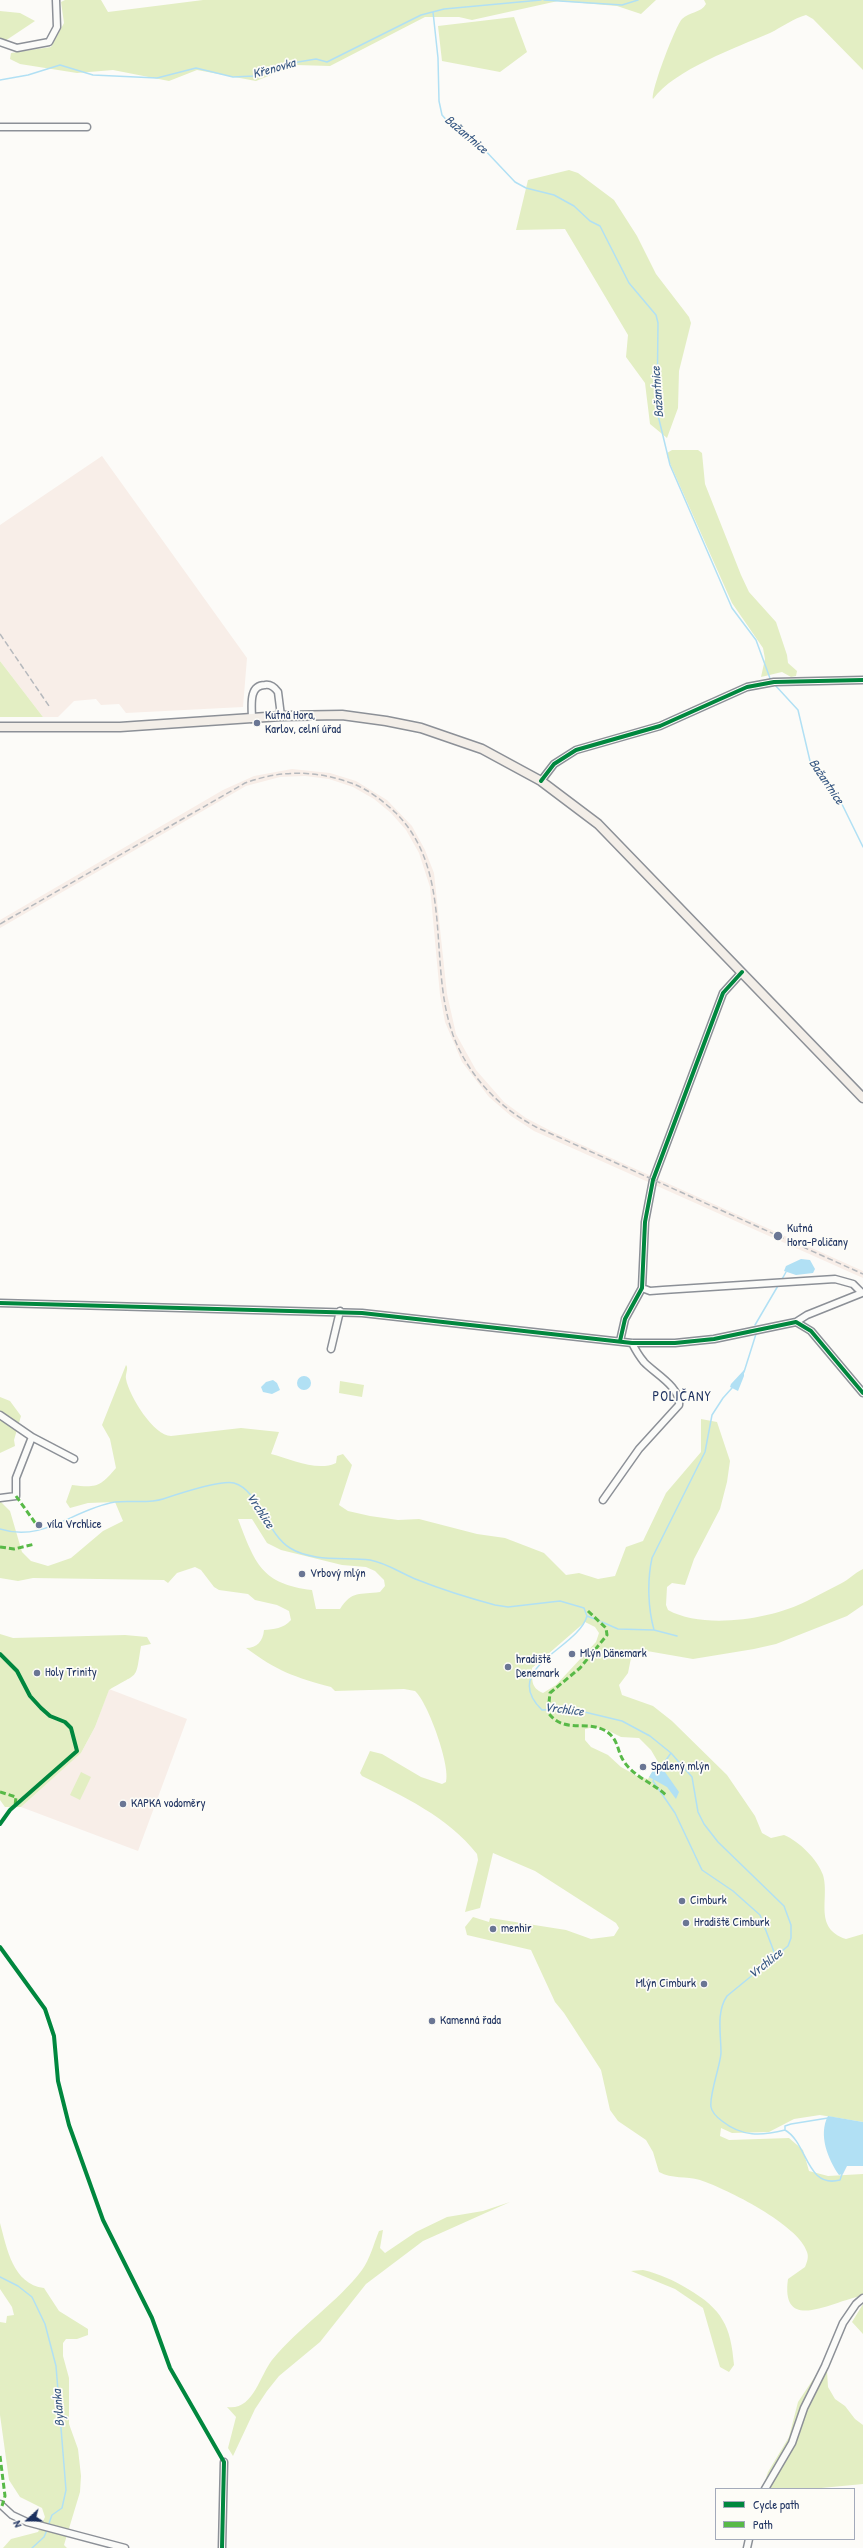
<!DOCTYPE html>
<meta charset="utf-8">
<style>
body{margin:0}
#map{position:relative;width:863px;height:2548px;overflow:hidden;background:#fcfbf8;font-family:"Patrick Hand",sans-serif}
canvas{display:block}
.legend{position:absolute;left:715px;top:2488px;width:140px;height:52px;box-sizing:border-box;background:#fdfcf7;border:1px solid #a3aaba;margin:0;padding:5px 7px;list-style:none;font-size:12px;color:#1b2f5e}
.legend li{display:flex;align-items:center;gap:8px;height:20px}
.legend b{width:20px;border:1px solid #a3aaba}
.north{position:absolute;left:8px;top:2500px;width:40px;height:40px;-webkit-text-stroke:3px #fdfcf7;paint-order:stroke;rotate:249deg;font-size:11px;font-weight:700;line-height:16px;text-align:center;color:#1b2f5e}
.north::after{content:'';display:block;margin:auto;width:14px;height:18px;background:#1b2f5e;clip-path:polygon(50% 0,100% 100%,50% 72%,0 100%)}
</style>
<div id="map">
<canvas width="863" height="2548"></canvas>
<ul class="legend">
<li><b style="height:5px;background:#00873e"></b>Cycle path</li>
<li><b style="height:5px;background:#58b947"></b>Path</li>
</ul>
<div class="north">N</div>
</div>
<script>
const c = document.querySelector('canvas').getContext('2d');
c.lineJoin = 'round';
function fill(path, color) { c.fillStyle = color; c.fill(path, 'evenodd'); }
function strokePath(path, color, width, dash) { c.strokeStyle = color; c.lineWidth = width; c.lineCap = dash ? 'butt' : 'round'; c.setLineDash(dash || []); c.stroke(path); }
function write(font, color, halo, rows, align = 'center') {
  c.font = font + ' "Patrick Hand",sans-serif'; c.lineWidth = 3.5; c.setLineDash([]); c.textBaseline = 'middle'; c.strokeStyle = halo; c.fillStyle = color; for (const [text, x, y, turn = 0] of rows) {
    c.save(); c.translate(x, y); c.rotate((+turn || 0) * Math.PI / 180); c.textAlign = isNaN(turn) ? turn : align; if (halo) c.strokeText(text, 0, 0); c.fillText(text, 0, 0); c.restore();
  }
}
fill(new Path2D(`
 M102,456L247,658L243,707L126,713L119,704L101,705L96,699L74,701L58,717H43L0,661V525Z
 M292,769L330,773L356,781L387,800L412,826L425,850L434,873L447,994L456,1034L476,1070L504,1102L526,1118L551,1131L863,1271V1278L534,1131L511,1116L489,1097L462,1062L445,1022L440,995L430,887L419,853L406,830L391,813L374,799L353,787L329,779L305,776L280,777L246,786L0,928V920L223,790L254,776Z
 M109,1689L187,1719L138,1851L21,1807L81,1753L95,1727Z`), '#f8eee8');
fill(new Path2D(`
 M65,0H101L108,12L203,0H656L641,14L617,6L558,1L472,20L459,17H425L330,66L296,65L256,81L197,70L169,81L113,70L77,73L20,64L10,59L11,53L51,47L64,23L61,2Z
 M704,0H863V70L813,19L806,15C794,18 782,27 770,33C737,47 674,70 653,99C651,90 676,25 682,19C689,12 701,13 706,4Z
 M0,11L20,13L35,21L5,41L0,40Z
 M514,17L527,52L500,72L442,61L438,26Z
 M569,170L578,173L614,200L637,236L656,274L689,317L691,323L679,371L678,408L667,438L650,424L645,383L626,357L628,335L565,229L516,230L528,180Z
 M672,450H698L702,453L705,484L741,575L749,592L776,622L787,655L788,663L797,671L796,676L791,677L782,672L761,677L765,659L763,648L732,603L668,459L667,453Z
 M0,661L43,717H0Z
 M126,1365C129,1368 125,1374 126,1379C129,1396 154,1436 171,1436L241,1428L279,1432L271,1454C291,1459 317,1472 336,1463L337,1456L343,1454L352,1465L339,1505L348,1511L370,1516L398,1520L419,1519L477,1534L505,1538L544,1553L566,1575L579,1573L598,1579L615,1576L626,1547L643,1541L666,1493L701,1452V1419L717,1422L730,1461L727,1482L720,1509L694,1559L685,1585L672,1583L667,1587L666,1605L668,1610C704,1630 772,1619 807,1601C818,1595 829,1590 840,1584C849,1580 854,1573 863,1569V1605L847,1616L776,1644L754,1649L693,1659L647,1651L631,1658L628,1673L619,1685L622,1695L653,1706L672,1721L727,1775L755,1816L762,1833L771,1838L784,1835C799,1841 818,1860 823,1875C830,1899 813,1928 846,1939L863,1934V2122L820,2115L794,2119L769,2132L732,2133L721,2128L720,2136L729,2140L789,2138L803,2150L809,2171L828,2176L863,2174V2296C835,2299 780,2336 788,2279L805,2267C807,2262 809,2257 807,2252C799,2225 727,2189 700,2180C686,2176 672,2179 659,2172L653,2152L646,2140L618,2121L610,2110L601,2070L564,2013L555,2002L531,1950L467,1935L465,1927L473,1917L489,1922L490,1918L566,1930L591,1939L614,1936L619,1928L616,1923L535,1871L493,1853L480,1908L465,1912L478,1860L477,1854C448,1817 403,1796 362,1776L360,1773L370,1751L382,1754L421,1777L442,1784L446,1782C451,1767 428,1702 415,1691L404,1689L335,1691L331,1687C294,1677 277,1671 246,1648C257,1648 263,1641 264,1630C274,1629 283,1629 291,1620L289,1611L277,1605L255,1600L248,1594L219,1590L214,1587L201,1570L195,1567L177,1573L168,1583L164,1580L33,1578L18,1581L0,1578V1501L10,1511L22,1552L31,1561L48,1566L71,1558L103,1531L123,1521L115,1502L88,1503L70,1508L66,1502L72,1485C96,1488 100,1487 116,1468L110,1439L102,1425ZM238,1519H252L267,1543L281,1550L342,1565L366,1567L375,1571L384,1580L385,1586L380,1592C360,1595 352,1590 340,1609H316L312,1590C261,1584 255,1563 238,1519ZM585,1622L595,1627L599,1633L596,1642L556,1685L543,1693C531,1688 532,1680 532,1668ZM594,1727L605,1729L621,1737L639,1738L651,1750L658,1762L648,1779L639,1777L621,1767L608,1755L591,1747L585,1740V1729Z
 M340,1381L364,1385L362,1397L339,1393Z
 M0,1397L10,1401L21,1416L14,1440L15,1446L0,1453Z
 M0,1634L13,1638L125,1635L147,1637L151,1644L141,1646C135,1682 140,1671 109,1690L95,1727L81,1753L21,1807H5L0,1800Z
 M81,1772L91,1777L80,1800L70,1795Z
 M510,2202L423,2241L366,2284L320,2342L279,2376L267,2391L255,2409L233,2456L228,2448L236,2417L227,2407C253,2411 259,2377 272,2360C299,2327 338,2302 362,2270C370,2259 374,2243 379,2231L383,2230L380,2248L385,2253L416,2232L447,2217L483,2211Z
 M0,2223C7,2249 13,2284 44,2288L59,2311L88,2329V2335L77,2339H66L63,2343V2356L69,2378V2424L78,2449L81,2476L80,2492L64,2545L67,2548H3L11,2539L38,2532L45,2517L42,2508L20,2497L9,2480L0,2415V2322L6,2323L7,2316L14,2315L12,2307L0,2289Z
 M643,2270C660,2274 673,2280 688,2289C722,2309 731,2326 734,2365L729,2372L720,2367L703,2308L675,2289L631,2271Z
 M863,2304V2334L852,2322Z
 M820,2369L827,2371L828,2387L835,2399L845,2406L855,2419L863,2425V2484L811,2489H766L764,2484L768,2472L789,2437L798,2402Z`), '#e3eec3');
fill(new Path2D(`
 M801,1259L810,1260L815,1269L813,1273L796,1275L784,1271L786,1266Z
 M744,1370V1376L738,1391L730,1387L731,1384Z
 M297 1383a7 7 0 1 1 14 0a7 7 0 1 1-14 0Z
 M273,1380L277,1383L280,1390L272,1394L263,1392L261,1387L266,1382Z
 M658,1762L679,1792L676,1799L667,1787L649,1777Z
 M828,2116L863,2122V2166H847L843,2174L839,2175C828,2159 818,2135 828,2116Z`), '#b1e0f4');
strokePath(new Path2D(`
 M544,0L622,5L638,0
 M433,12L438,58L439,101L442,115L450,124L481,146L515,182L526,188L554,195L574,206L590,221L600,226L629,283L656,315L658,323L657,411L670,465L732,608L756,640L771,681
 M0,80L28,75L60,65L93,75L157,78L196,68L233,77L254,76L298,62L316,59L327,62L421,15L444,9L541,0
 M775,685L798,710L810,761L835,790L863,847
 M781,1281L786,1272
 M755,1325L779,1284
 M744,1372L756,1334
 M0,1529C44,1543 73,1509 115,1502C131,1500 147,1504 163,1499C178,1494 220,1480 234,1483C259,1490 266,1533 290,1548C312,1562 345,1557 370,1560C387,1563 402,1574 418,1580C443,1590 469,1598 495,1605L508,1607L560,1601L584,1608L587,1616C578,1649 499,1668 542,1710L572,1709L622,1721L650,1736L671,1753L692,1777L698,1812L704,1824L718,1842L784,1906L791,1925V1938L788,1946L727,1996C716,2012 721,2034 721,2053C720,2067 709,2095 711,2107C712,2113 718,2118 722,2121C742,2137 761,2136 785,2130C808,2143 806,2189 840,2180L842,2174
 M587,1616L600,1621
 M602,1622L618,1629L654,1630C648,1608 647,1581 652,1558L705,1452L712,1415L723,1398L732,1388
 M654,1630L677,1636
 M661,1767L671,1753
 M654,1779L653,1781L675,1813L702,1870L733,1891L760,1915L776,1957
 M785,2130V2126L791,2124L828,2118
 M0,2277L18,2286L32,2297L45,2324L56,2366L66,2490L62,2508L52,2515L48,2526
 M32,2548L44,2537L47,2530`), '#b1e0f4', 1.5);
const minor = new Path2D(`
 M0,42L17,48L49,42L57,27L56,0
 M0,127H87
 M252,719C252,707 248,685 265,685C271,684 275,688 278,692L281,716
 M541,781L554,764L576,750L660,726L747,687L774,682L863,680
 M642,1288L650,1291L663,1290L835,1279L853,1284L862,1293L807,1315L796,1322
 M0,1303L362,1313L632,1343H675L714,1339L796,1322L811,1331L863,1393
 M620,1341L625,1319L642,1288L645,1222L653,1180L723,993L742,972
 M331,1349L340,1311
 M0,1415L32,1437L16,1478V1496L0,1498
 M32,1437L74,1459
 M603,1500L639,1449L679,1405C681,1387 654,1373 644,1362C639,1356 635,1349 632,1343
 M765,2489L792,2443L804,2408L825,2366L843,2323L856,2304L863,2298
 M0,2504L12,2515L27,2522L125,2548
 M222,2548L224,2462
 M747,2548L749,2539`);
const major = new Path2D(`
 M0,727H120L281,716L342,715L386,721L421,728L482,749L541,781L598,824L863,1098`);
strokePath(minor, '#8c9097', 9);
strokePath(major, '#8c9097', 11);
strokePath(minor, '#fbfbf9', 6);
strokePath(major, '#f3eee8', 8);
strokePath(new Path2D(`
 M0,634L49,706
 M0,924L245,783C280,770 316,770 351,783C368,789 383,801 396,813C455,873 427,962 453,1035C468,1075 498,1107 536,1127L863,1274`), '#b6b9bd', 1.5, [6, 3]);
strokePath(new Path2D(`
 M16,1496L36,1524
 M0,1547L14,1549L35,1544
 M588,1611L606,1628L607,1635L580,1668L550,1693L548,1712C562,1734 585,1720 604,1730C620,1739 616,1751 625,1763C635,1777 654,1784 666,1795
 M0,1792L16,1797L15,1806
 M0,2456L5,2496L2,2506`), '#58b947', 3, [6, 3]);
strokePath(new Path2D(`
 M541,781L554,764L576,750L660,726L747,687L774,682L863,680
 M0,1303L362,1313L632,1343H675L714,1339L796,1322L811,1331L863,1393
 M620,1341L625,1319L642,1288L645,1222L653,1180L723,993L742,972
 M0,1654L17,1671L30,1696L41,1708L50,1716L65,1722L71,1728L77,1751L10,1810L0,1824
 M0,1947L45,2009L54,2036L58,2081L69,2125L103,2220L152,2318L170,2368L224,2462L222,2548`), '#00873e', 4);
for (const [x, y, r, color] of [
 [257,723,4,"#6a7694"],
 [778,1236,5,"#6a7694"],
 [39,1525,4,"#6a7694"],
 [302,1574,4,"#6a7694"],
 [572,1654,4,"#6a7694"],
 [508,1667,4,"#6a7694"],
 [37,1673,4,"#6a7694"],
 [643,1767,4,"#6a7694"],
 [123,1804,4,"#6a7694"],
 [682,1901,4,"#6a7694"],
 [686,1923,4,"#6a7694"],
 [493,1929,4,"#6a7694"],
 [704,1984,4,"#6a7694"],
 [432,2021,4,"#6a7694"]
]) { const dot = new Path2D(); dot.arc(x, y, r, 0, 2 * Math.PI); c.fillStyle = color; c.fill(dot); strokePath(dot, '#fdfcf7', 1.5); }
write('12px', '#1b2f5e', '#fdfcf7', [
 ["Kutná Hora,",265,716],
 ["Karlov, celní úřad",265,730],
 ["Kutná",787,1229],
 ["Hora-Poličany",787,1243],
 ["víla Vrchlice",47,1525],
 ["Vrbový mlýn",310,1574],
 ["Mlýn Dänemark",580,1654],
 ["hradiště",516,1660],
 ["Denemark",516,1674],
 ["Holy Trinity",45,1673],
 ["Spálený mlýn",651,1767],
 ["KAPKA vodoměry",131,1804],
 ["Cimburk",690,1901],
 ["Hradiště Cimburk",694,1923],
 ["menhir",501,1929],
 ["Mlýn Cimburk",696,1984,"right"],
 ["Kamenná řada",440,2021]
], 'left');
write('italic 13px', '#385883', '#fdfcf7', [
 ["Křenovka",274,69,-16],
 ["Bažantnice",466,135,40],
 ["Bažantnice",658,392,-94],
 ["Bažantnice",826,782,56],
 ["Vrchlice",260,1511,57],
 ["Vrchlice",564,1710,7],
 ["Vrchlice",766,1964,-39],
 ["Bylanka",59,2408,-95]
]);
c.letterSpacing = '1px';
write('14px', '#1b2f5e', '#fdfcf7', [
 ["POLIČANY",682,1397]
]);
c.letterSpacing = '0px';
</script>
